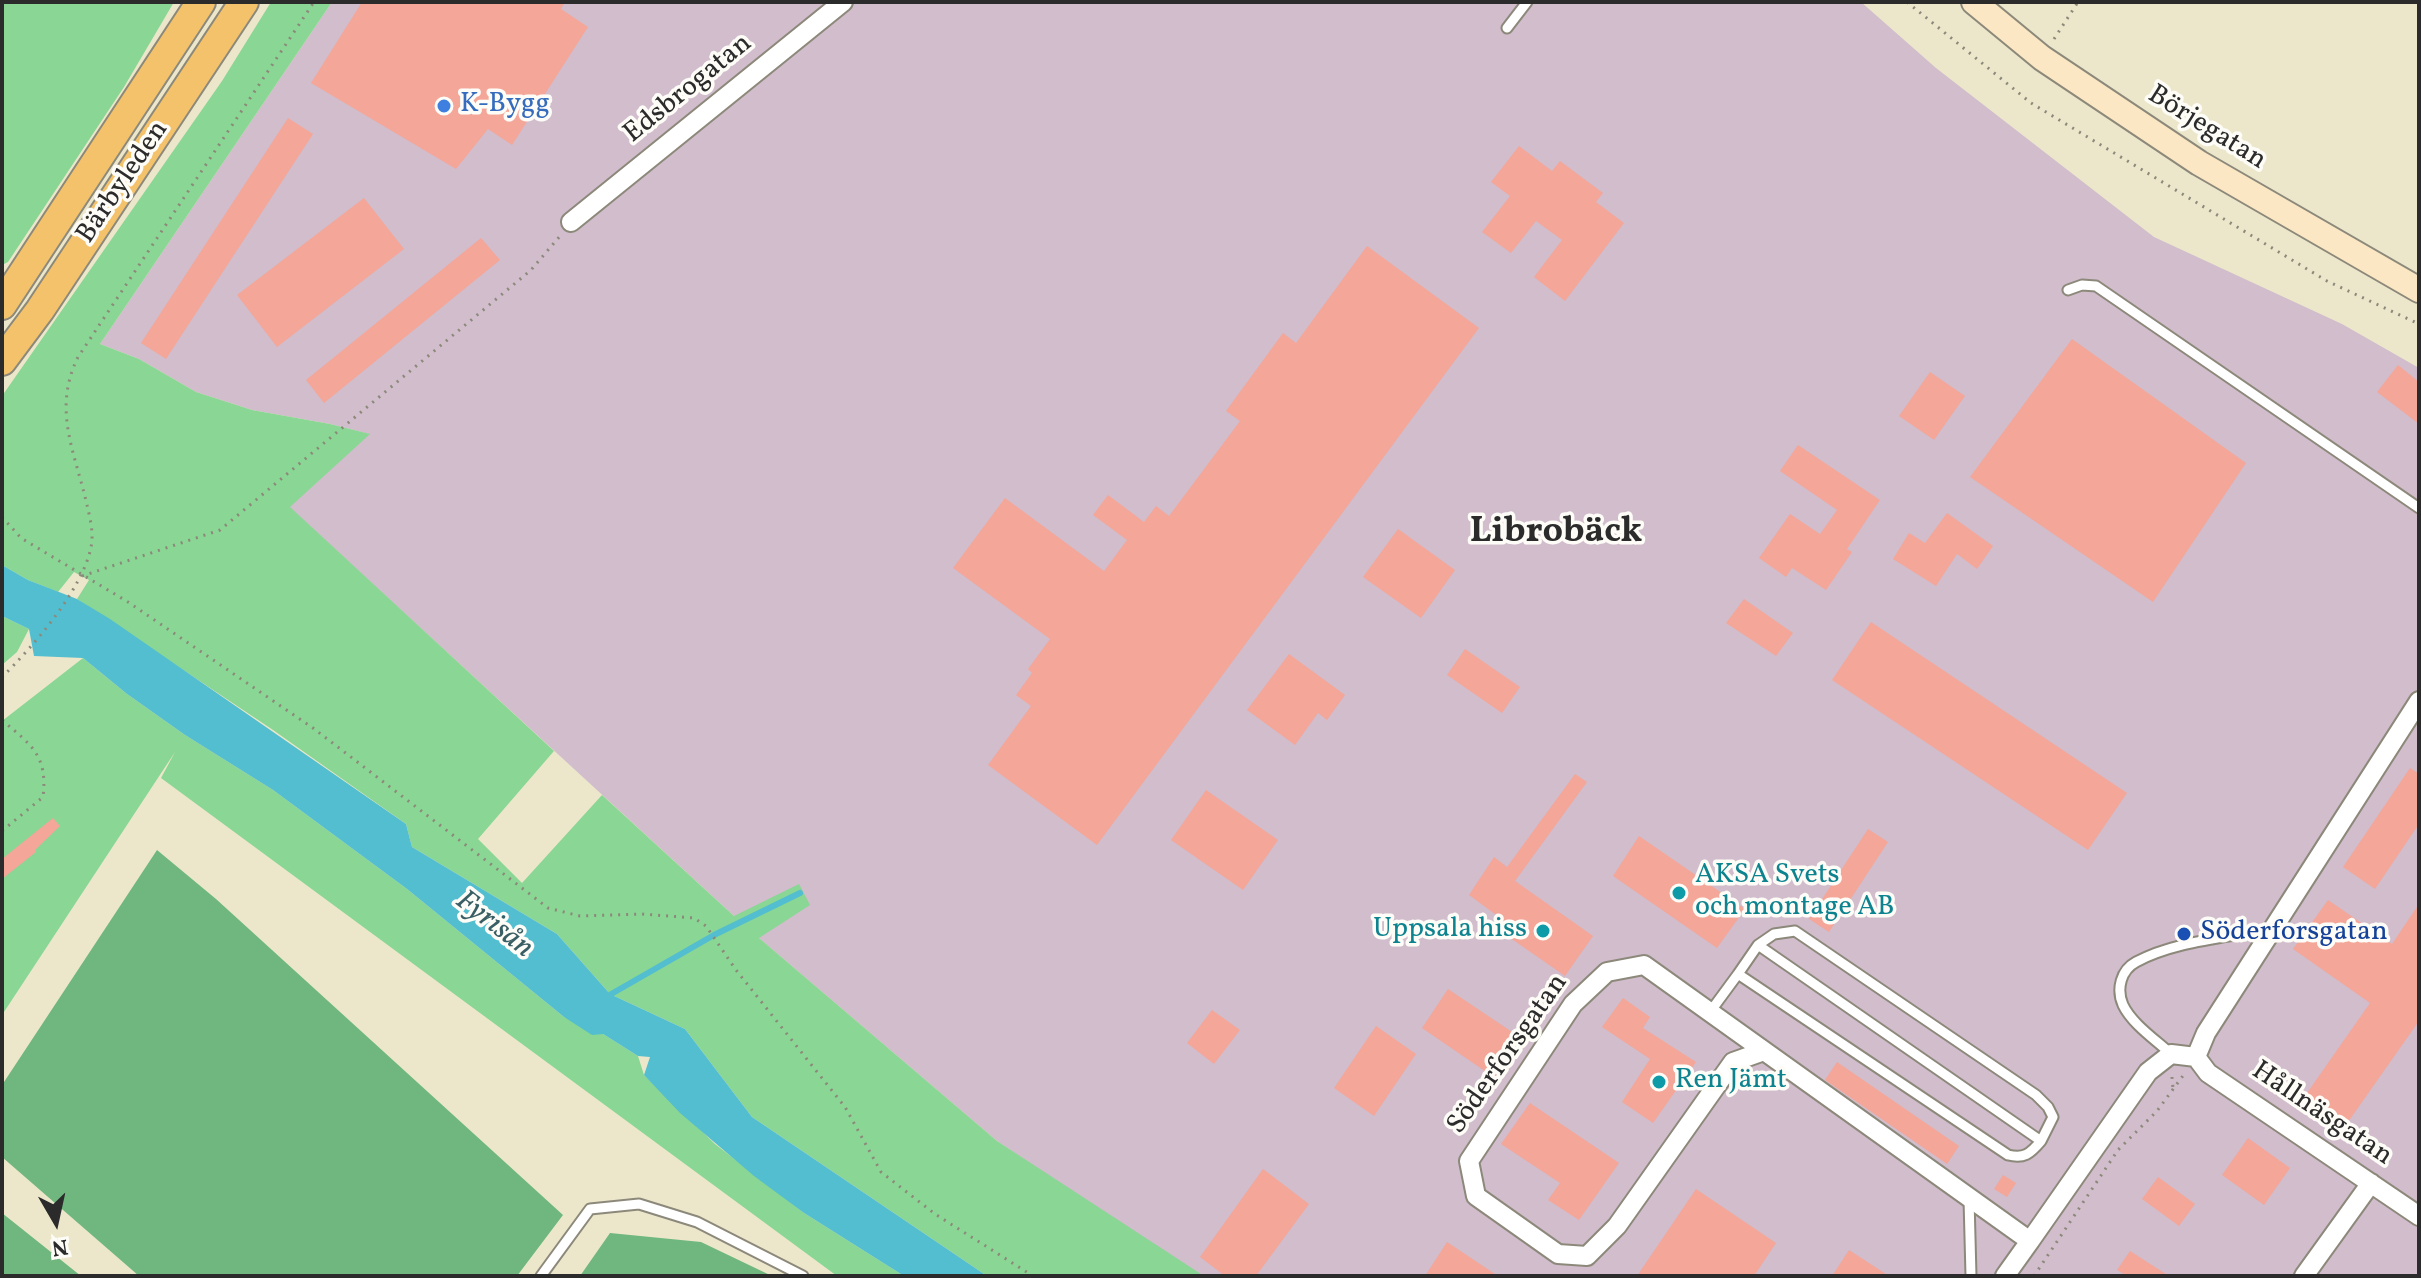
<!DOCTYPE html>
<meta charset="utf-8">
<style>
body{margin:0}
#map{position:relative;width:2421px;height:1278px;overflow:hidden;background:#ece7cb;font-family:Vollkorn,serif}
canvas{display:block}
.frame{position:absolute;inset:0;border:4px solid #2b2b2b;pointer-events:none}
.north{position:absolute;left:16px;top:1182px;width:80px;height:80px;-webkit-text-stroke:6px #fdfcf7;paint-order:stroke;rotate:171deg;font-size:22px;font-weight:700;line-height:32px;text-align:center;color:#2b2b2b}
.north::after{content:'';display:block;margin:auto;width:28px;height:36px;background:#2b2b2b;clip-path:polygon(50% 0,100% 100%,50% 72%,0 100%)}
</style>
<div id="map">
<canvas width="2421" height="1278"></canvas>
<div class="frame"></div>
<div class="north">N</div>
</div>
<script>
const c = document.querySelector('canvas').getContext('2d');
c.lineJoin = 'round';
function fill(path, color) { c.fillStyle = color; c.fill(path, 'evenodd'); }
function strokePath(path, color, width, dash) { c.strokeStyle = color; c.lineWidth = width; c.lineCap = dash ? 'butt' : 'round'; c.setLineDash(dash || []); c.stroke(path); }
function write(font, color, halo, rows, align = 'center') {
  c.font = font + ' Vollkorn,serif'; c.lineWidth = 7; c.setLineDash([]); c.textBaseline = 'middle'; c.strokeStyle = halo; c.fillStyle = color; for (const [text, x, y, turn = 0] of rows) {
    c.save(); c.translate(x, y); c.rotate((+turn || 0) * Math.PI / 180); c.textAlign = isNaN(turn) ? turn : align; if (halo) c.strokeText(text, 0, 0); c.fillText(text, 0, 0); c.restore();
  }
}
fill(new Path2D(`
 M332,2H1861L1936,68L2154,237L2342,324L2419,368V1276H1204L1175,1260L997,1141L746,927L289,507L369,434L330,424L252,410L196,392L139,359L100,344Z`), '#d1bdcc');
fill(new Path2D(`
 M2,2H174L124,87L8,262L2,265Z
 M271,2H332L100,344L139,359L196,392L252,410L330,424L370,434L290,507L554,751L478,839L522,883L602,795L734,916L799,884L810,905L759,938L997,1141L1204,1276H987L752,1117L685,1029L610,994L557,934L412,847L406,824L273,730L77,599L89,580L74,572L58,592L28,580L2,565V396L222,81Z
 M2,616L29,629L17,652L2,665Z
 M83,658L127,694L185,735L273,790L407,889L564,1017L603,1034L638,1056L644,1075L715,1144L804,1213L904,1276H837L161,778L175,752L2,1015V721Z`), '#8ad694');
fill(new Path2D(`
 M157,850L216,899L563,1215L517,1276H139L2,1157V1085Z
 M2,1213L81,1276H2Z
 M610,1233L701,1242L772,1276H580Z`), '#6fb77e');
fill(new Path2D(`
 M2,565L28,580L77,599L110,619L406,824L412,847L557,934L610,994L685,1029L752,1117L987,1276H904L804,1213L754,1176L680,1113L644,1075L650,1057L638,1056L603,1034L592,1035L564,1017L407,889L273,790L185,735L127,694L83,658L34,656L29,629L2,616Z`), '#53becf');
strokePath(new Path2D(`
 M606,997L714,935L800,893`), '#53becf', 6);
fill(new Path2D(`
 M362,2H565L561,9L588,27L512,145L488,129L456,169L311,83Z
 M288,118L313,134L166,359L141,343Z
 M1519,146L1552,171L1560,161L1603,193L1596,202L1624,223L1565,301L1534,277L1562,240L1536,221L1511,253L1482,232L1510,196L1491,182Z
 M364,198L404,249L277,347L237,295Z
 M481,238L500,260L324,403L306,380Z
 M1367,246L1479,328L1097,845L988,765L1031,706L1016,695L1032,673L1028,669L1050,639L953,568L1005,498L1104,571L1127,540L1093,515L1108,495L1144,522L1156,506L1169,516L1240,421L1226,411L1283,333L1296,343Z
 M2072,339L2246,463L2153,602L1970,477Z
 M2398,365L2419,382V424L2377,392Z
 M1930,372L1965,396L1934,440L1899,416Z
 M1798,445L1880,500L1847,549L1852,552L1826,590L1792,568L1786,577L1759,558L1790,514L1820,534L1837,510L1780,471Z
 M1947,513L1993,546L1977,569L1957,554L1936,586L1893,559L1909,533L1925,543Z
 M1398,529L1455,570L1421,618L1363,577Z
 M1744,599L1793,633L1776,656L1726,623Z
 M1871,622L2127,793L2088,850L1832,680Z
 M1465,649L1520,687L1502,713L1447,675Z
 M1289,654L1345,695L1327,720L1318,713L1295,745L1247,710Z
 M2410,768L2419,774V824L2375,889L2343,867Z
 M1575,774L1587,782L1515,881L1593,936L1565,976L1493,926L1499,917L1469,895L1494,857L1507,867Z
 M1206,790L1278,840L1243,890L1171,840Z
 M53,818L60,826L35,850L36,852L2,879V859Z
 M1868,829L1888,842L1829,932L1809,919Z
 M1639,836L1745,909L1717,948L1613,876Z
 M2328,900L2392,944L2419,904V1021L2341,1132L2300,1103L2370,1003L2293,949Z
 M1448,989L1521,1038L1495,1078L1422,1028Z
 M1623,998L1650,1017L1643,1028L1696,1062L1653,1123L1622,1102L1650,1059L1602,1027Z
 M1212,1010L1240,1030L1214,1064L1187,1043Z
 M1376,1026L1416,1054L1374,1116L1334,1088Z
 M1837,1062L1959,1146L1947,1164L1825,1080Z
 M1530,1103L1619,1163L1579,1220L1548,1200L1560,1183L1501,1144Z
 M2248,1138L2290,1168L2264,1205L2222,1175Z
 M1263,1169L1309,1204L1256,1276H1225L1200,1257Z
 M2003,1175L2016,1183L2007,1197L1994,1189Z
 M2158,1177L2195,1204L2179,1226L2142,1199Z
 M1696,1189L1776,1243L1754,1276H1637Z
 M1447,1242L1498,1276H1425Z
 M1849,1250L1889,1276H1832Z
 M2130,1251L2169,1276H2127L2117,1270Z`), '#f4a698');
const service = new Path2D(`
 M1507,28L1527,2
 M2068,290L2082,285L2096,286L2419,508
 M1758,945L1774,934L1795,931L2036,1095L2048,1107L2053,1117L2041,1141
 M1710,1012L1738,974L2008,1155C2024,1159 2030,1154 2041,1141L1758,945L1738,974
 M2171,1054C2156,1040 2132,1024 2123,1005C2116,989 2121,970 2136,962C2175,941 2226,938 2269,929
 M1969,1199L1971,1276
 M541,1276L590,1209L639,1204L697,1222L803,1276`);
const minor = new Path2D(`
 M571,222L843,2
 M1764,1051L1733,1062L1617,1226L1587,1256L1558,1254L1476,1196L1469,1161L1573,1004L1607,972L1644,965L2030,1241L2148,1072L2171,1054L2196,1057L2206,1033L2419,701
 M2196,1057L2208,1073L2419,1216
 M2005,1276L2030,1241
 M2304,1276L2371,1183`);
const secondary = new Path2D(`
 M1974,2L2042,58L2199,163L2419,290`);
const primary = new Path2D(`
 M2,305L201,2
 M2,361L40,310L244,2`);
strokePath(service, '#8c897b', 13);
strokePath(minor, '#8c897b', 22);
strokePath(secondary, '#8c897b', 28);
strokePath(primary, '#8c897b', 32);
strokePath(new Path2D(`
 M1907,2L2031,103L2327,281L2419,324
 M2054,39L2078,2
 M2,517L21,538L128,602L313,728L548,908L580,916L642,914L694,918L706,926L736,970L845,1107L881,1172L935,1214L1033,1276
 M82,576L220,530L531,270L560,236
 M2,677C32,648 83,589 91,547C94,534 90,518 87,505C75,452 52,410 78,357L314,2
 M2,720C31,745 48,755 43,797L2,831
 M2172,1077L2173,1089
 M2034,1276L2118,1150L2157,1111L2185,1073`), '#8c897b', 3, [2, 6]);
strokePath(service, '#fff', 9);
strokePath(minor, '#fff', 18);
strokePath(secondary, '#fbe7c3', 24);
strokePath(primary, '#f4c26a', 28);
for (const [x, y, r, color] of [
 [444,106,8,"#3f7fe0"],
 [1679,893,8,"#0f9aa8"],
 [1543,931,8,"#0f9aa8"],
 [2184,934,8,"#1a4fb4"],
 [1659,1082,8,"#0f9aa8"]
]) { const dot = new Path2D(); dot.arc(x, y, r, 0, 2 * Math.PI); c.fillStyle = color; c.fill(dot); strokePath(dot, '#fdfcf7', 3); }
write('28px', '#2b2b2b', '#fdfcf7', [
 ["Edsbrogatan",689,90,-39],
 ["Börjegatan",2206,129,32],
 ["Bärbyleden",124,183,-56],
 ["Söderforsgatan",1509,1055,-55],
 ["Hållnäsgatan",2321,1115,34]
]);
write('28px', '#366cbe', '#fdfcf7', [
 ["K-Bygg",460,106]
], 'left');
write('28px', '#0d838f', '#fdfcf7', [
 ["AKSA Svets",1695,877],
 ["och montage AB",1695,909],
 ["Uppsala hiss",1527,931,"right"],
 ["Ren Jämt",1675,1082]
], 'left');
write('28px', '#164399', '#fdfcf7', [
 ["Söderforsgatan",2200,934]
], 'left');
write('italic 30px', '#395e64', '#fdfcf7', [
 ["Fyrisån",493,926,38]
]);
write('bold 36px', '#2b2b2b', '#fdfcf7', [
 ["Librobäck",1556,534]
]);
</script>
